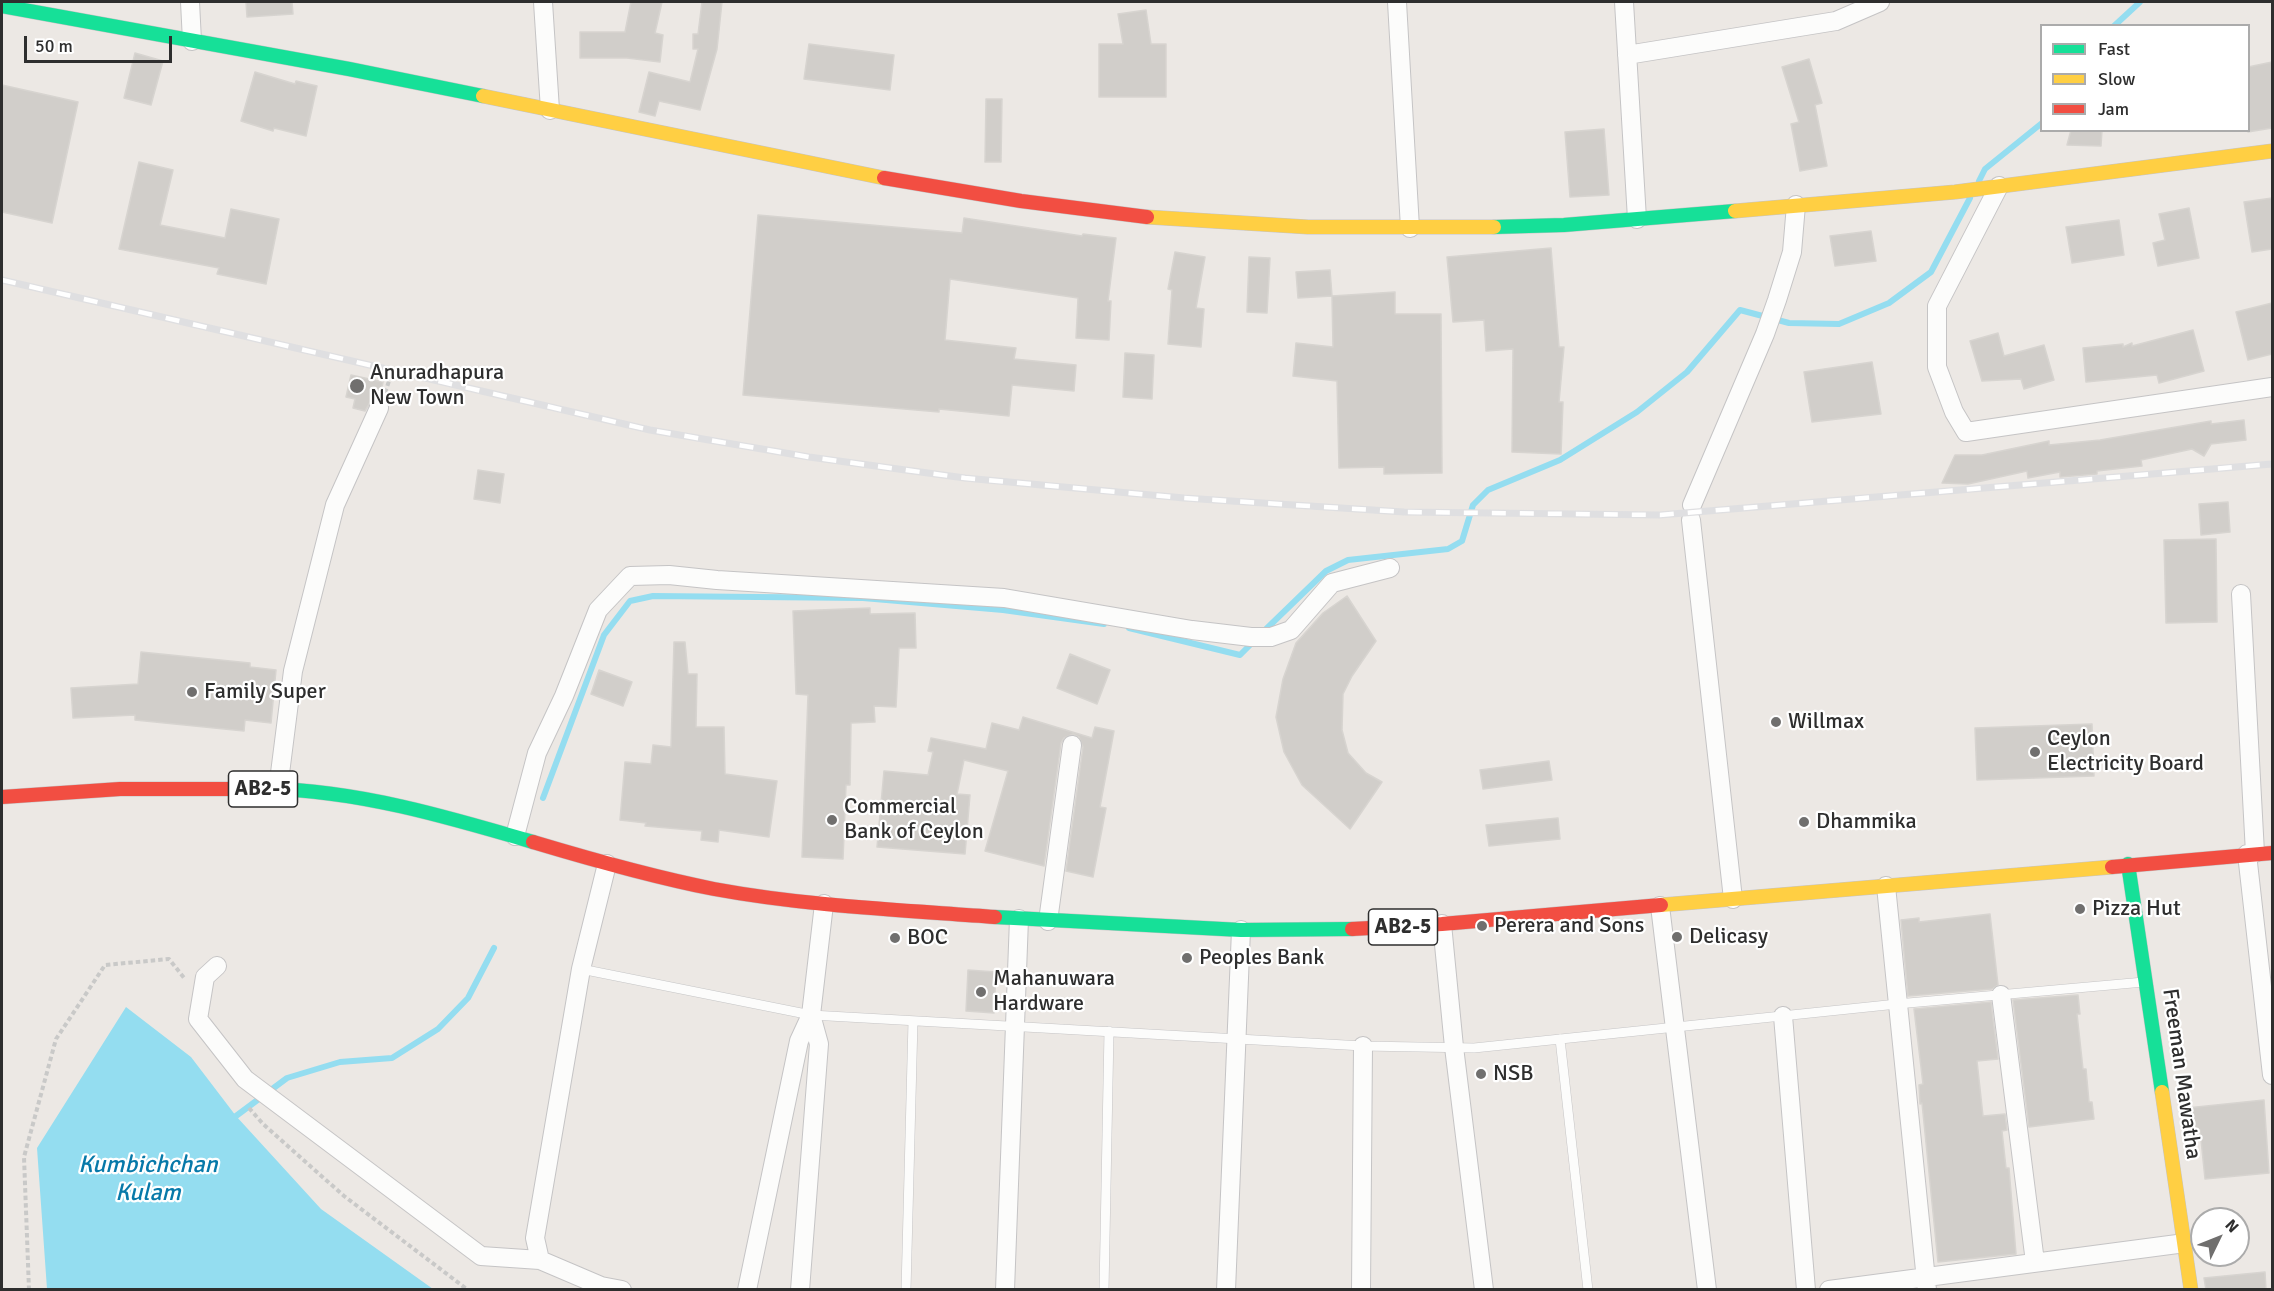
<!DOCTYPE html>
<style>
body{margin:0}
#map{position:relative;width:2274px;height:1291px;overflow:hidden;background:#ece8e4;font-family:Signika,sans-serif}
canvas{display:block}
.frame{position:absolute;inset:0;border:3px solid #2e2e2e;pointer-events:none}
.legend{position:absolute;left:2040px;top:24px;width:210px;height:108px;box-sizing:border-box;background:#fff;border:2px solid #ababab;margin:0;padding:8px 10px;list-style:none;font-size:18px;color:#2e2e2e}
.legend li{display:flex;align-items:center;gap:12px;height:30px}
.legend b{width:30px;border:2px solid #ababab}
.north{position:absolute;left:2190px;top:1207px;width:60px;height:60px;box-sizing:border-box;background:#fff;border:2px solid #ababab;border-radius:50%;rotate:47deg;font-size:16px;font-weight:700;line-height:24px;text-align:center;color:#2e2e2e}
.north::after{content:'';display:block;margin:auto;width:21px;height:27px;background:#706f6e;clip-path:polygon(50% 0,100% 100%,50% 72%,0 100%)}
.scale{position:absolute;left:24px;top:36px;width:148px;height:27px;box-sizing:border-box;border:3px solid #2e2e2e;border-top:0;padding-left:8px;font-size:18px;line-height:21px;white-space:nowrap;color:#2e2e2e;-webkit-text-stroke:4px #fff;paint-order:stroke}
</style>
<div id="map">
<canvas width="2274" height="1291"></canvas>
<div class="frame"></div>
<ul class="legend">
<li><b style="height:8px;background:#16e098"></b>Fast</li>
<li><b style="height:8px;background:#ffcf43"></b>Slow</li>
<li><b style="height:8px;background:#f24e42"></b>Jam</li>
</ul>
<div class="north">N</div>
<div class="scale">50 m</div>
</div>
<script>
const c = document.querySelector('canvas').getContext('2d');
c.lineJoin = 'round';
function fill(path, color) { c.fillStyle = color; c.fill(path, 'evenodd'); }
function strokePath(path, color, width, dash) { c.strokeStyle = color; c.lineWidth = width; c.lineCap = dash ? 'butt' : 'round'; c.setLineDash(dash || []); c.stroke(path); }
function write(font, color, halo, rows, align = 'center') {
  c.font = font + ' Signika,sans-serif'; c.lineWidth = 4.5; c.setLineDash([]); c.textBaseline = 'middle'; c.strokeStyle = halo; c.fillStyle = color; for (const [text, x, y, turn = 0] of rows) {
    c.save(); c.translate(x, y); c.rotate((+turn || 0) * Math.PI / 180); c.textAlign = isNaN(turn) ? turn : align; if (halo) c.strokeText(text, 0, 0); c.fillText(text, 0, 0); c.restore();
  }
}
fill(new Path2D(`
 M126,1007L191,1057L236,1116L321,1209L433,1289H47L37,1148Z`), '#94ddf0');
strokePath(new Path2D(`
 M2114,26L2140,2
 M1979,181L1985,169L2042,123
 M1129,628L1240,655L1254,641
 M1263,632L1326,571L1348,560L1448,549L1462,541L1473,505L1488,490L1560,460L1637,412L1687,372L1740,310L1789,323L1839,324L1889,303L1931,272L1970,198
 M543,798L604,635L630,601L653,596L863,598L1003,610L1104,624
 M236,1116L287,1078L340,1062L392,1058L438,1029L468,998L494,948`), '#94ddf0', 6);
const building = new Path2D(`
 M246,2H292L293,14L247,17Z
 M631,2H662L655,33L663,35L660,62L627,58H580V32H625Z
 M702,2H722L717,49L700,110L659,101L655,116L639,112L649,72L690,82L698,49H693V34H698Z
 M1146,10L1151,44H1166V97H1099V44H1123L1118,14Z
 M809,44L894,55L890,90L804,79Z
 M135,53L163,61L151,105L124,98Z
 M1809,59L1822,103L1815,105L1827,166L1800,171L1791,124L1799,122L1782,67Z
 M2272,62V128L2248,132V67Z
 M255,72L295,84L296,81L317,86L306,136L274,128L273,131L241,121Z
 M2,85L78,102L52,223L2,212Z
 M986,99H1002L1001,162H985Z
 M1604,129L1609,195L1570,197L1565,132Z
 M2071,130H2102L2101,146L2067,145Z
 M139,162L173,170L160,225L225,238L231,209L279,219L266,284L217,274L219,268L119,249Z
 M2272,198V249L2252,252L2244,202Z
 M2189,208L2199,258L2158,266L2153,243L2165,240L2159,214Z
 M758,215L962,233L964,218L1082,236L1083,234L1116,238L1108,301H1111L1109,340L1076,338L1078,298L950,279L945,340L1016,348L1014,359L1076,365L1074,391L1012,385L1009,416L939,409V412L743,395Z
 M2119,220L2124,255L2072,263L2066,227Z
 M1871,231L1876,261L1835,266L1830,236Z
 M1551,248L1559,347H1564L1559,402H1563L1561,454L1512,452L1513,349L1486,351L1484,320L1453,322L1447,257Z
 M1175,252L1205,257L1196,308L1204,309L1201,347L1168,344L1172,290L1168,289Z
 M1249,257L1270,258L1267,313L1247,312Z
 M1330,270L1332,296L1298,298L1296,272Z
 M1395,292V314H1441L1442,473L1384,474V467L1339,468L1337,381L1293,376L1296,343L1333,347L1332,296Z
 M2272,303V354L2248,360L2236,312Z
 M2193,330L2204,371L2159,383L2157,375L2086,382L2083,348L2123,344V347L2132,343V346Z
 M1998,333L2004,356L2044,345L2054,380L2024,389L2021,379L1982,381L1970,341Z
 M1125,353L1154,355L1152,399L1123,397Z
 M1872,362L1881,414L1812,422L1804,372Z
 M351,375L383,382L380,397L372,399L365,411L353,408L355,399L346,397Z
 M2244,420L2246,440L2211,444L2204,456L2192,449L2141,460L2142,466L2097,471V474L2060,477V472L2028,478L2027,471L1968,484L1942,483L1955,455H1982L2049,441V445L2100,440L2211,421V424Z
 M478,470L504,474L500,503L474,499Z
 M2228,502L2230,532L2201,535L2199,504Z
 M2216,539L2217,622L2166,623L2164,540Z
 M1347,596L1376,641L1352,676L1343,694L1342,730L1348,753L1366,773L1382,782L1350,829L1302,785L1284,752L1276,717L1283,679L1296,643L1323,613Z
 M870,608V614L915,613L916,648H899L896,707L874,706L875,722L851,723L850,785H846L843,859L802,857L808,695L796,694L793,611Z
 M674,642H685L688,674H697L696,727H724L725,774L777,781L769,837L719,830L718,842L701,840L702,831L645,826L646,823L620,820L625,762L651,764L653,745L671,747Z
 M141,652L250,663V667L276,670L271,723L245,720L244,731L135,720V715L73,718L71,688L138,684Z
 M1070,654L1110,670L1097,704L1057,688Z
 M599,670L632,682L623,706L591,694Z
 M1023,717L1092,738L1095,727L1114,731L1100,807L1106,808L1093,877L1066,871L1083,747L1079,737L1073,734L1064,738L1061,743L1044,866L985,851L1008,771L964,760L957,794L970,795L965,854L877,847L884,771L928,775L933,752L928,751L931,738L986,749L992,723L1019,730Z
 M2092,724L2094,776L1977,780L1975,728Z
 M1549,761L1552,780L1483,789L1480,770Z
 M1558,818L1560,839L1489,846L1486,825Z
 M1990,914L1998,985L1992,989L1908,996L1901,920L1919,918V922Z
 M968,970L996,972L994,1013L966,1011Z
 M2078,995L2080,1014H2077L2083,1069H2086L2089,1102H2092L2094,1119L2029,1127L2013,1000Z
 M1991,1002L1998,1059L1977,1061L1983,1116L2005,1114L2007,1130L2002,1131L2006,1168H2009L2016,1254L1938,1262L1922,1103L1920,1104L1919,1085L1923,1084L1914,1009Z
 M2264,1100L2269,1173L2205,1179L2200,1130L2189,1131L2187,1108Z
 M2265,1272L2266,1290H2206L2204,1278Z`);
fill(building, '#d1ceca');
strokePath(building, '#d7d4d0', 1.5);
const lane = new Path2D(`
 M581,969L811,1015L1363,1046L1474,1048L1897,1004L2144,982
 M1560,1039L1588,1290
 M906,1290L913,1021
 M1104,1290L1109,1031`);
const street = new Path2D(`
 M190,2L192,41
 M543,2L550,110
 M1397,2L1410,228
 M1624,2L1637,219
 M1627,55L1836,21L1880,2
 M1999,186L1937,306V367L1954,412L1966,432L2272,387
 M1692,505L1765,334L1777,300L1792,252L1796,205
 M1691,520L1733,899
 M2241,594L2255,853
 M278,789L293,671L335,505L379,408
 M515,836L537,753L564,696L598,610L630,576L669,575L717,580L1004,598L1192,630L1251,637H1271L1291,630L1332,583L1390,568
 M2247,854L2272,1075
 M607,864L581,969L535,1238L540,1260L601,1286L622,1290
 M1886,886L1927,1290
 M1660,906L1707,1290
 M1048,921L1072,745
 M1442,924L1454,1047L1484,1290
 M217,966L205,977L198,1019L245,1079L481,1256L540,1260
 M2001,995L2035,1262
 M1783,1016L1806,1290
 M747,1290L799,1041L811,1015L824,904
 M800,1290L819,1044L811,1015
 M1005,1290L1019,919
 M1226,1290L1241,930
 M1361,1290L1363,1046
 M1829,1290L2185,1243`);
const fast = new Path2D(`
 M2,6L349,69L483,96
 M1494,227L1564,225L1735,211
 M268,789C356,790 448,817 533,842
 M2128,864L2162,1092
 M995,917L1241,930L1352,929`);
const slow = new Path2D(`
 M483,96L884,178
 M1735,211L1955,192L2272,151
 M1147,217L1308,227H1494
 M1661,905L2112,867
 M2162,1092L2191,1290`);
const jam = new Path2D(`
 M884,178L1021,201L1147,217
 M2,797L120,789H268
 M533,842C593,860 653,877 714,889C806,906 901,910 995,917
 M2112,867L2272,853
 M1352,929L1442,924L1661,905`);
strokePath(lane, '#c5c4c5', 10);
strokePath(street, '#c5c4c5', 20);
strokePath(fast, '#c5c4c5', 15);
strokePath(slow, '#c5c4c5', 15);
strokePath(jam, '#c5c4c5', 15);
strokePath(new Path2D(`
 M385,393L389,381
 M249,1108L263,1124L344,1196L468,1290
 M29,1290L24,1157L56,1039L105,965L169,959L185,979`), '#c9c9c8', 4, [4.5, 3]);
strokePath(lane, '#fcfcfb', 9);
strokePath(street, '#fcfcfb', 18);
strokePath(fast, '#16e098', 14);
strokePath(slow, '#ffcf43', 14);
strokePath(jam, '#f24e42', 14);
const rail = new Path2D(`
 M2,280L650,430L809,457L965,478L1184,498L1404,512L1660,515L2272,464`);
strokePath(rail, '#dfdfe1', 7);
strokePath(rail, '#fff', 4.5, [14]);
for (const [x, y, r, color] of [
 [357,386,8,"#706f6e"],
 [192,692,6,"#706f6e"],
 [1776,722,6,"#706f6e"],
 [2035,752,6,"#706f6e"],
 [832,820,6,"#706f6e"],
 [1804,822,6,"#706f6e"],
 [2080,909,6,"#706f6e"],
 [1482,926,6,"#706f6e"],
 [1677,937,6,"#706f6e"],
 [895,938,6,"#706f6e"],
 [1187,958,6,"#706f6e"],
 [981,992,6,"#706f6e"],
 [1481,1074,6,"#706f6e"]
]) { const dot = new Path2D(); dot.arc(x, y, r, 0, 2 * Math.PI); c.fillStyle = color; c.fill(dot); strokePath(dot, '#fff', 2); }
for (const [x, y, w] of [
 [263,789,69],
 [1403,927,69]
]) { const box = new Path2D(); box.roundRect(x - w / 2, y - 18, w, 36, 4.5); c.fillStyle = '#fff'; c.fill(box); strokePath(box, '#2e2e2e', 1.5); }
write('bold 21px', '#2e2e2e', null, [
 ["AB2-5",263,789],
 ["AB2-5",1403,927]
]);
write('22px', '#2e2e2e', '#fff', [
 ["Anuradhapura",370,373],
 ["New Town",370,398],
 ["Family Super",204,692],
 ["Willmax",1788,722],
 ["Ceylon",2047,739],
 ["Electricity Board",2047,764],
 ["Commercial",844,807],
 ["Bank of Ceylon",844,832],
 ["Dhammika",1816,822],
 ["Pizza Hut",2092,909],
 ["Perera and Sons",1494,926],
 ["Delicasy",1689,937],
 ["BOC",907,938],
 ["Peoples Bank",1199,958],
 ["Mahanuwara",993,979],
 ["Hardware",993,1004],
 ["NSB",1493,1074]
], 'left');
write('22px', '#2e2e2e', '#fff', [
 ["Freeman Mawatha",2181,1074,82]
]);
write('italic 24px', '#0779a9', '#fff', [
 ["Kumbichchan",148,1166],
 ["Kulam",148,1194]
]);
</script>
